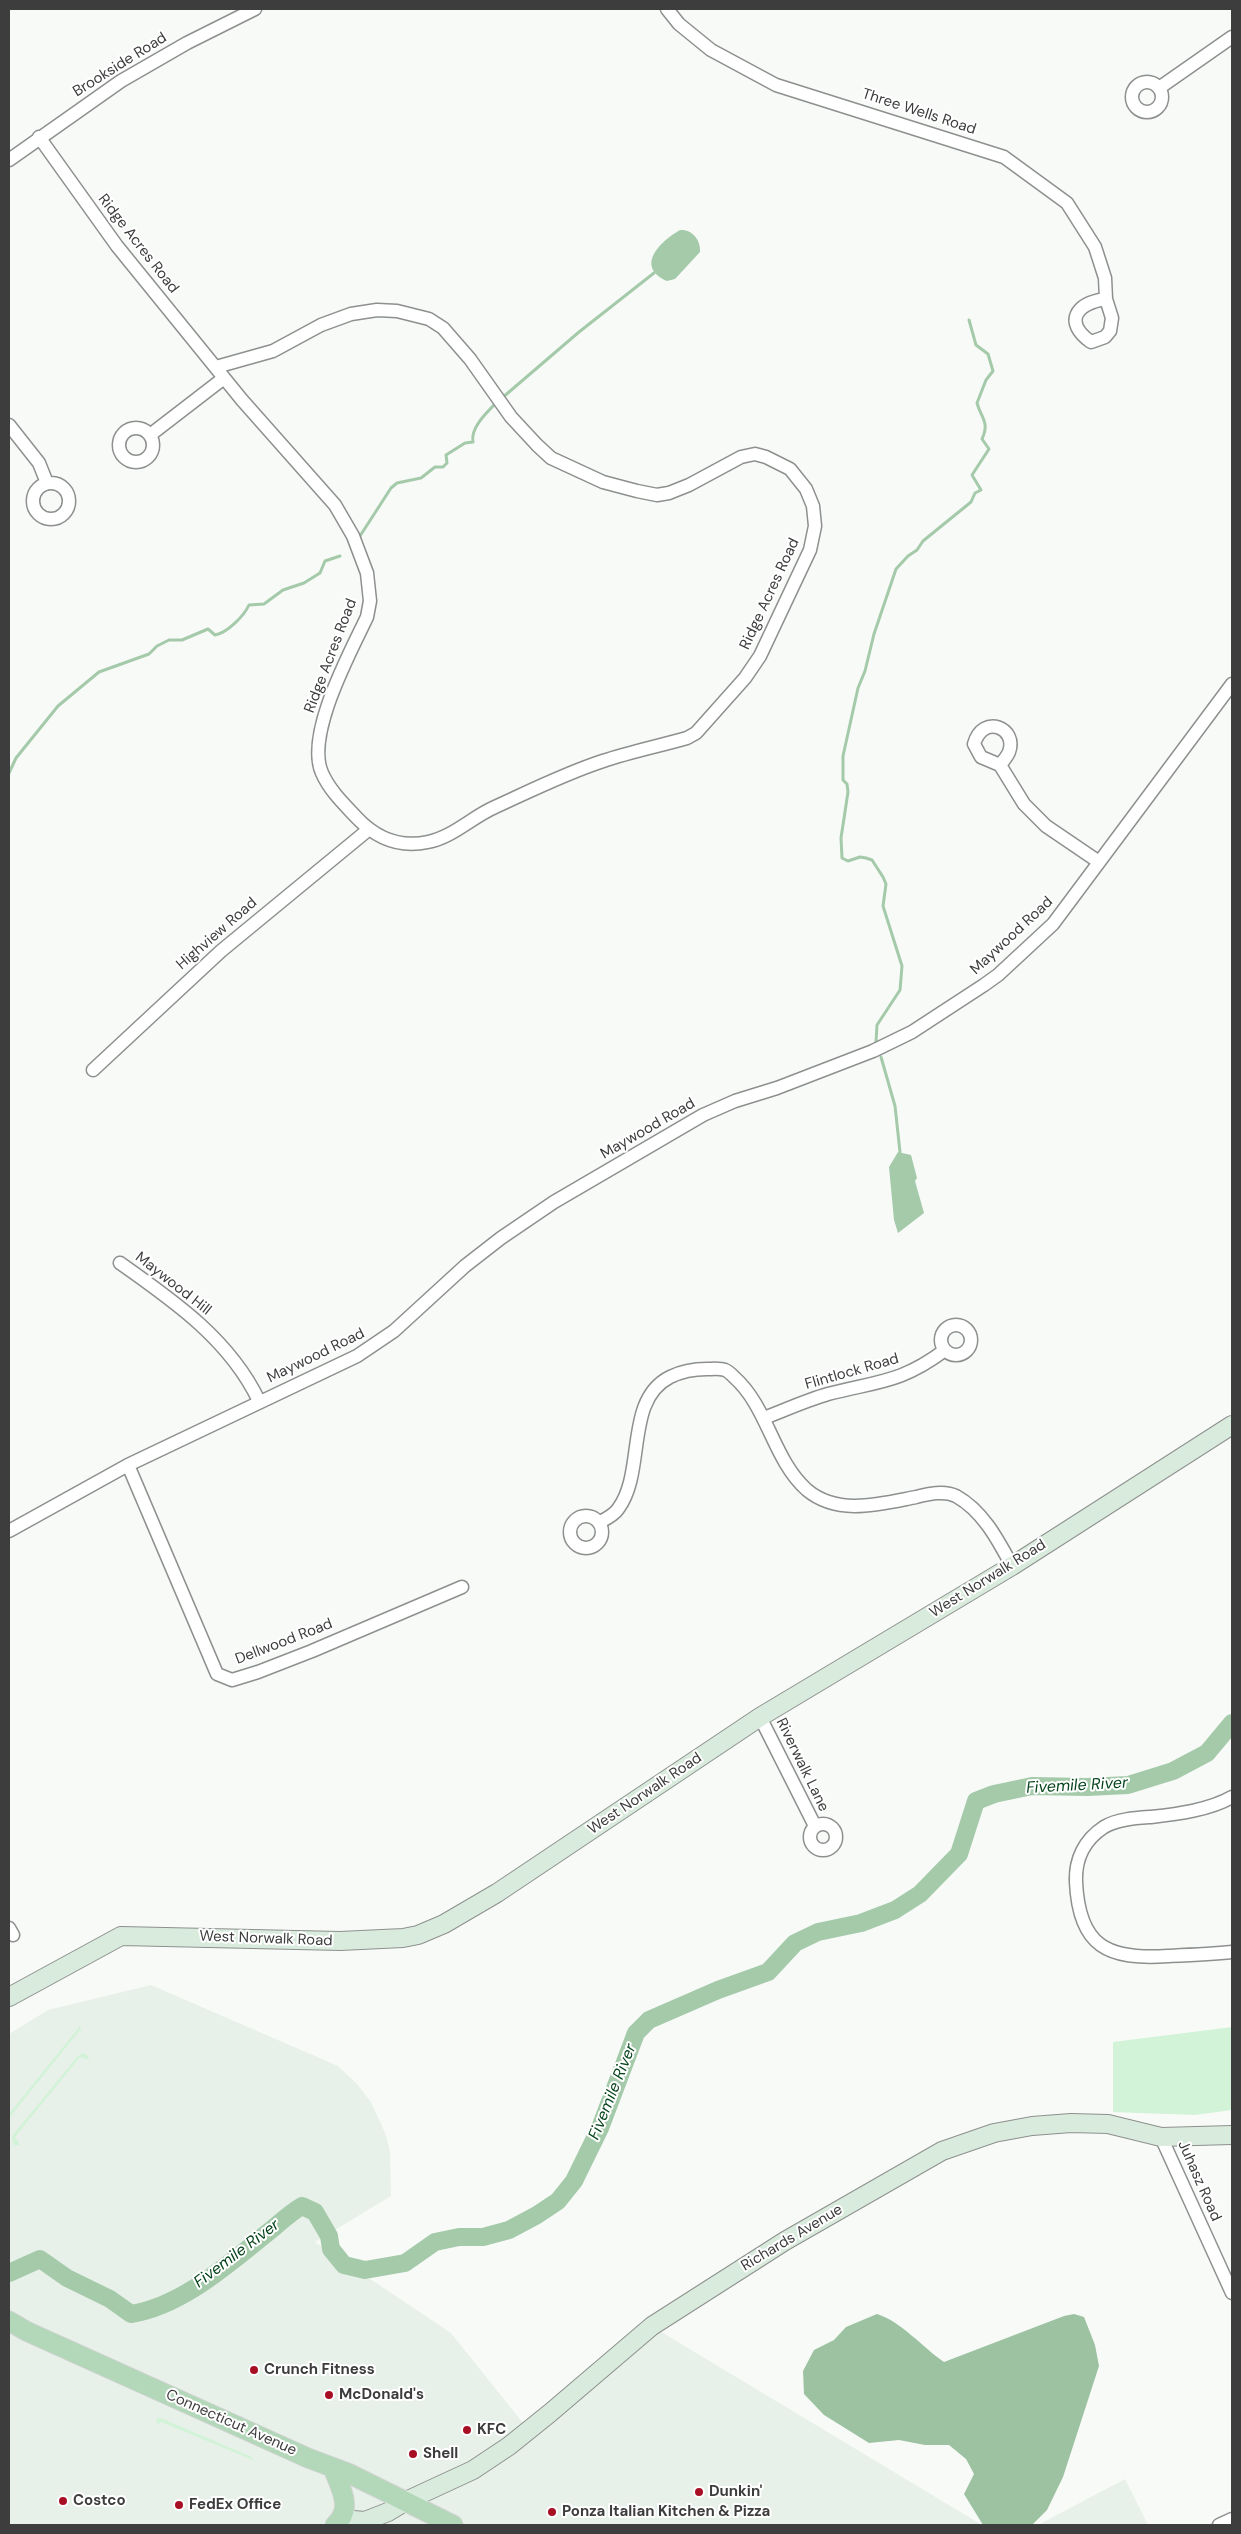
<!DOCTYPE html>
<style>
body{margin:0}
#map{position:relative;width:1241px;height:2534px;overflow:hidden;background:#f8faf8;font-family:"DM Sans",sans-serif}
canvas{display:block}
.frame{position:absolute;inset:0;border:10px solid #3c3d3c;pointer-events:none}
</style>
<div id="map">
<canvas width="1241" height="2534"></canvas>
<div class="frame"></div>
</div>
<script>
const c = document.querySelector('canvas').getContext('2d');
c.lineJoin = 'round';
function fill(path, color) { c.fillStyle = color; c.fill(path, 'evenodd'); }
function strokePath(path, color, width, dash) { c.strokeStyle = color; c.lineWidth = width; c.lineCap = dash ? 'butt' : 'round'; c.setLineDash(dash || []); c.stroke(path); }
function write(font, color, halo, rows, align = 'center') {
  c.font = font + ' "DM Sans",sans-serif'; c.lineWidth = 4; c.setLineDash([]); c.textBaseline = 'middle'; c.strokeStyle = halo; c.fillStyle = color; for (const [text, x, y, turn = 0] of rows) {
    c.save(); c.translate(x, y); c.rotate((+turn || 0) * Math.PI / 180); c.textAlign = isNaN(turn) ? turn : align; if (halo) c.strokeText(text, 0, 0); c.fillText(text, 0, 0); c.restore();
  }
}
fill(new Path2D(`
 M151,1985L338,2066L357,2084L371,2102L386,2135L390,2152L391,2196L315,2242L451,2333L527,2428L658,2330L982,2525H9V2034L48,2010Z
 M1125,2479L1148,2525H1038Z`), '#e8f1e9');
fill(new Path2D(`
 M80,2026L82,2032L80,2030L9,2118V2114Z
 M1232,2027V2110L1195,2115L1113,2112V2042Z
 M83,2053L88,2056L89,2060L80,2057L15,2137L20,2145H14L12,2140V2136L78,2056Z
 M158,2417L252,2457L253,2460L161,2422L158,2424L156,2422Z`), '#d2f3d7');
fill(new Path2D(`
 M877,2314C902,2322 922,2347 944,2362L1064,2316L1074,2314L1084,2317L1095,2345L1099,2366L1063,2477L1047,2510L1032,2525H983L964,2494L974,2474L966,2459L949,2445H925L899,2440L869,2443L824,2415L804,2394L803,2371L814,2350L834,2340L846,2327Z`), '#9cc2a2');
fill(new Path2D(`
 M680,230C692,229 701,240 700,252L675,279L667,281C635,267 659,242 680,230Z
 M898,1152L911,1155L917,1178L915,1181L924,1213L898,1233L894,1220L889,1167Z`), '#a4caaa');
strokePath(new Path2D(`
 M502,398L579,332L654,273
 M356,538L360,536L391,488L397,483L421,478L435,467H443L447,463L446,455L465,443L473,442C470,428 487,412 497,402
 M9,773L16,758L58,706L99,672L149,654L157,646L169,640H182L208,629L215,635C227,633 244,616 249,605L264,604L283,590L304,583L320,573L325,561L340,556
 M876,1042L877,1025L900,990L902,966L883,906L886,884L883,877L872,860L866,858L860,857L848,861L842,858L841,838L848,792L847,784L843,780V756L858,688L865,671L874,634L896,569L908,556L917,550L923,541L971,502L975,493L981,490L972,475L989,449L982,439C990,422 981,418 977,403L986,380L993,371L988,354L976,345L969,320
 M881,1057L895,1106L900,1152`), '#a4caaa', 3);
strokePath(new Path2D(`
 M9,2273L40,2259L67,2278L110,2299L131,2314C181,2306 226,2266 266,2234C278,2225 288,2214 302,2206L315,2212L329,2236L331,2249L344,2265L365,2270L405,2263L435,2242L459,2237H483L509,2230L537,2215L558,2201L574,2181L600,2128L636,2033L649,2020L718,1990L768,1972L795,1943L818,1932L861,1923L895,1910L920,1894L959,1854L976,1801L994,1794L1032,1786L1087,1787L1128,1785L1173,1771L1207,1753L1232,1723`), '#a4caaa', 18);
const street = new Path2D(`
 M667,9L679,24L711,50L776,85L1004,157L1067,203L1095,247L1105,278L1106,299L1112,318L1110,331L1105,337L1091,342C1063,322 1076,303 1106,299
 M1132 97a15 15 0 1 1 30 0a15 15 0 1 1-30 0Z
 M1159,88L1232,37
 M39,137L117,246L242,400L335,505L353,536L367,573L370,601L367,617C350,653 305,735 322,773C330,791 344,804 357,818C376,838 400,848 428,842C453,837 472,817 495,807C530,791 566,773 603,761C630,752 659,746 687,738L696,733L745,678L760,656L810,550L815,526L813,506L806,489L790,469L766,457L755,454L741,457L689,485L669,493L657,495L637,491L603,482L551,458L537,445L511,417L470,359L443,328L429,319L397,311L377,310L351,314L321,325L273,351L216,367
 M9,160L121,81L187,43L255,9
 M9,425L39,463L47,483
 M119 445a17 17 0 1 1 34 0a17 17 0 1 1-34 0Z
 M150,435L224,378
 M33 501a18 18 0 1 1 36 0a18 18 0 1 1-36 0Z
 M1000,765C1003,761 1007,757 1009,752C1018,728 983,713 974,744L981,757L1000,765L1024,804L1046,826L1099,862
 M93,1070L221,951L368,830
 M120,1263C174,1301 230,1340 259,1401
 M941 1340a15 15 0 1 1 30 0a15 15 0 1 1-30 0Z
 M764,1418C785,1410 807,1400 828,1394C878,1381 901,1383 945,1350
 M128,1465L217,1674L232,1680L258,1672L312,1651L462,1587
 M570 1532a16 16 0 1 1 32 0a16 16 0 1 1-32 0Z
 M600,1522C606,1519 614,1515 618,1509C646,1472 624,1400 670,1377C682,1371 693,1369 707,1369C712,1369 720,1368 725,1370C728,1371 732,1375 734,1377C768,1407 773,1460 807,1490C838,1516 880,1504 916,1497C928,1494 944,1490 956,1496C983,1511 998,1540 1012,1566
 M9,1531L128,1465L357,1356L394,1331L465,1266L501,1238L554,1202L703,1115L735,1101L777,1088L873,1051L912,1032L984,985L998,975L1053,924L1232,684
 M760,1717L815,1826
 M1232,1797C1209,1810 1178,1814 1151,1817C1136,1818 1117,1819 1104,1827C1084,1840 1075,1860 1076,1882C1079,1947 1108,1960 1168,1956C1189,1955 1211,1954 1232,1952
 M810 1837a13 13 0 1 1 26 0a13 13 0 1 1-26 0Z
 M9,1928L13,1935
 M1161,2137L1232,2293
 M1219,2525L1232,2519`);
const secondary = new Path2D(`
 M9,1997L121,1936L340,1941L403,1938L418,1935L444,1924L497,1893L760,1717L1012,1566L1232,1425
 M353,2520L365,2521L388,2512L406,2501L473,2470L509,2446L550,2413L652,2326L785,2241L942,2151L994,2133L1032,2126L1071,2123L1108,2124L1161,2137L1232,2135`);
const primary = new Path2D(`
 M9,2321L26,2331L308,2458L348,2473L453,2525
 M333,2468C340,2487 354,2509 335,2525`);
strokePath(street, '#8d908e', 15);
strokePath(secondary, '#8d908e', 20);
strokePath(primary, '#d4d4d4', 21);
strokePath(street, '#fff', 12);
strokePath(secondary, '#d9ebdc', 18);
strokePath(primary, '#b3d7b9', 19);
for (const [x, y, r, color] of [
 [254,2370,5,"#a70f25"],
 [329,2395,5,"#a70f25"],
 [467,2430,5,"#a70f25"],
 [413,2454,5,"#a70f25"],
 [699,2492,5,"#a70f25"],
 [63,2501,5,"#a70f25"],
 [179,2505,5,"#a70f25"],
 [552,2512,5,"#a70f25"]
]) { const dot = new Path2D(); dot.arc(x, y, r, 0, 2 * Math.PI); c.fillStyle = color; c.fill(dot); strokePath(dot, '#fff', 2); }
write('15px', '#3c3d3c', '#fff', [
 ["Brookside Road",120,65,-32],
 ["Three Wells Road",919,112,18],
 ["Ridge Acres Road",138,244,52],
 ["Ridge Acres Road",770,594,-65],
 ["Ridge Acres Road",331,656,-69],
 ["Highview Road",217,934,-41],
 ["Maywood Road",1012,936,-43],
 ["Maywood Road",648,1129,-30],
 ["Maywood Hill",173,1284,38],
 ["Maywood Road",316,1356,-26],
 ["Flintlock Road",852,1372,-16],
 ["West Norwalk Road",988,1579,-32],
 ["Dellwood Road",284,1642,-21],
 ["Riverwalk Lane",802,1765,64],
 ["West Norwalk Road",645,1794,-34],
 ["West Norwalk Road",266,1939,2],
 ["Juhasz Road",1199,2181,66],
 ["Richards Avenue",792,2238,-31],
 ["Connecticut Avenue",231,2423,24]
]);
write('bold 15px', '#3c3d3c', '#fff', [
 ["Crunch Fitness",264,2370],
 ["McDonald's",339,2395],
 ["KFC",477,2430],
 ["Shell",423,2454],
 ["Dunkin'",709,2492],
 ["Costco",73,2501],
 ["FedEx Office",189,2505],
 ["Ponza Italian Kitchen & Pizza",562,2512]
], 'left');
write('italic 16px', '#06441b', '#fff', [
 ["Fivemile River",1077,1786,-3],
 ["Fivemile River",613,2092,-68],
 ["Fivemile River",237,2254,-37]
]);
</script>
